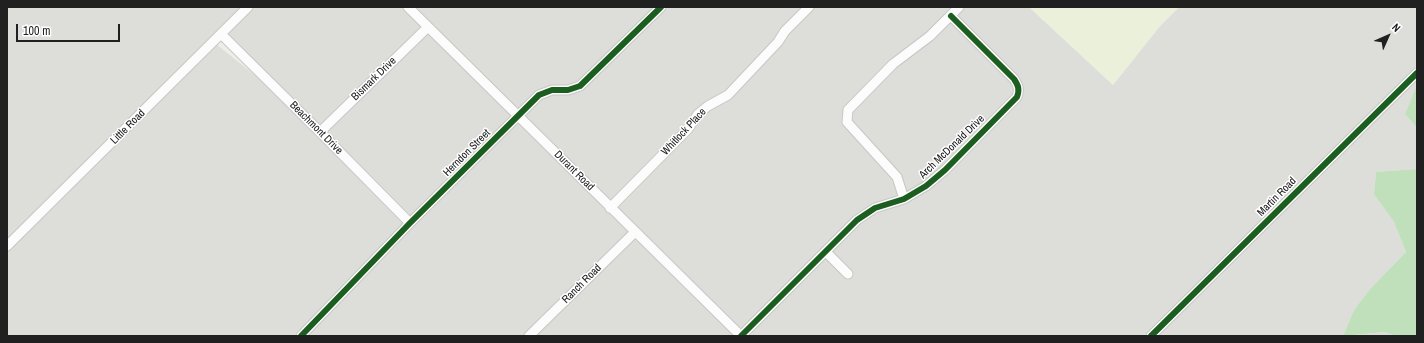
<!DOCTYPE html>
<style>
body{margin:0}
#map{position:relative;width:1424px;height:343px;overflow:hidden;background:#eeeee8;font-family:"Archivo Narrow",sans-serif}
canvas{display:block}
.frame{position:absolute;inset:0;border:8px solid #202020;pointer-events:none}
.north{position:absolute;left:1368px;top:16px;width:40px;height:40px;-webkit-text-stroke:3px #fff;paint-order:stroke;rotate:45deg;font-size:11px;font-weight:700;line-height:16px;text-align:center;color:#202020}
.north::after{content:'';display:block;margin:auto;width:14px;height:18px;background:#202020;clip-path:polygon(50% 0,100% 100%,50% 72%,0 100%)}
.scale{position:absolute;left:16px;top:24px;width:104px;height:18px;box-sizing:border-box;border:2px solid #202020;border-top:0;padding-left:5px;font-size:12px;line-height:14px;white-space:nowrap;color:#202020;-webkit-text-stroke:3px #fff;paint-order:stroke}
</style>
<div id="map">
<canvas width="1424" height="343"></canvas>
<div class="frame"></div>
<div class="north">N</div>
<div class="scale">100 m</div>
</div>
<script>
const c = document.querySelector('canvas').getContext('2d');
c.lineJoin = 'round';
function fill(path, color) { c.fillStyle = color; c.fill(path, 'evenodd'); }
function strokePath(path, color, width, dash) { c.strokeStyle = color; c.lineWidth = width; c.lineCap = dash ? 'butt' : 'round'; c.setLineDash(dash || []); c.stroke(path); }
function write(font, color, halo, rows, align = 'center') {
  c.font = font + ' "Archivo Narrow",sans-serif'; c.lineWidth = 3; c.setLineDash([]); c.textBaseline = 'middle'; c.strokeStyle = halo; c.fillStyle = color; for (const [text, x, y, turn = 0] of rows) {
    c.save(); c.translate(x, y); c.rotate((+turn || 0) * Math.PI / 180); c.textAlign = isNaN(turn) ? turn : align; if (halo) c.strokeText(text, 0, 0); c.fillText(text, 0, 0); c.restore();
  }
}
fill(new Path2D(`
 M7,7H243L7,241Z
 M253,7H402L422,28L321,126L226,34Z
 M413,7H656L578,83L568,87L552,86L519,110Z
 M666,7H804L775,40L726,92L685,126L611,202L524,115L541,99L589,83Z
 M814,7H954L844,111L893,179L899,196L874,205L741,330L616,207L701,116Z
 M965,7H1029L1113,85L1160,26L1179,7H1417V68L1146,336H747L826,257L848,280L853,274L831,252L859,223L877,212L909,201L929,189L947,173L1016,104L1021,98L1022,85L1017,77L956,15Z
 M951,21L1011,82L1015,87L1014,95L942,168L924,183L906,194L900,174L851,120L852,112L896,67Z
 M427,33L513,116L411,217L326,131Z
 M216,44L266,84L405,223L296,336H7V251Z
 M1417,78V85L1405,114L1417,128V169L1376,172L1374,193L1394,222L1406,252L1370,289L1354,310L1343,336L1385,332L1396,336H1156Z
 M519,121L629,232L524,336H306L413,225Z
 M634,237L703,306L735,336H534Z`), '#ddddda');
fill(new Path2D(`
 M1029,7H1179L1160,26L1113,85Z`), '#eaf0da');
fill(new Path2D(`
 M1417,85V128L1405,114Z
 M1417,169V336H1396L1385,332L1343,336L1354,310L1370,289L1406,252L1394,222L1374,194L1376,172Z`), '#c0e0bb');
const minor = new Path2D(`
 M408,7L741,336
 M221,34L320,132L410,223
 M320,132L428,27
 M904,199L897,177L847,122L848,110L893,64L930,36L959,7
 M610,208L688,129L698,114L708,106L728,95L778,42L785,31L809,7
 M7,246L248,7
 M826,252L848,274
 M301,336L410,223L539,95L552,90H568L580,86L661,7
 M529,336L635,232
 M741,336L857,220L875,208L904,199L926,186L945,170L1017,97C1020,89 1018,85 1014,79L951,16
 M1151,336L1417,73`);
strokePath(minor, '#c7c7c4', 11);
strokePath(minor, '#fcfcfc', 9);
strokePath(new Path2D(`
 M301,336L410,223L539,95L552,90H568L580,86L661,7
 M741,336L857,220L875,208L904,199L926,186L945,170L1017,97C1020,89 1018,85 1014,79L951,16
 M1151,336L1417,73`), '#1b5e20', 6);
write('11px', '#202020', '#fff', [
 ["Bismark Drive",374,79,-44],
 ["Little Road",128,127,-45],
 ["Beachmont Drive",316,128,45],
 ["Whitlock Place",684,132,-47],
 ["Arch McDonald Drive",952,147,-44],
 ["Herndon Street",467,153,-45],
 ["Durant Road",574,171,45],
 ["Martin Road",1277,197,-45],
 ["Ranch Road",582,284,-45]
]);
</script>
